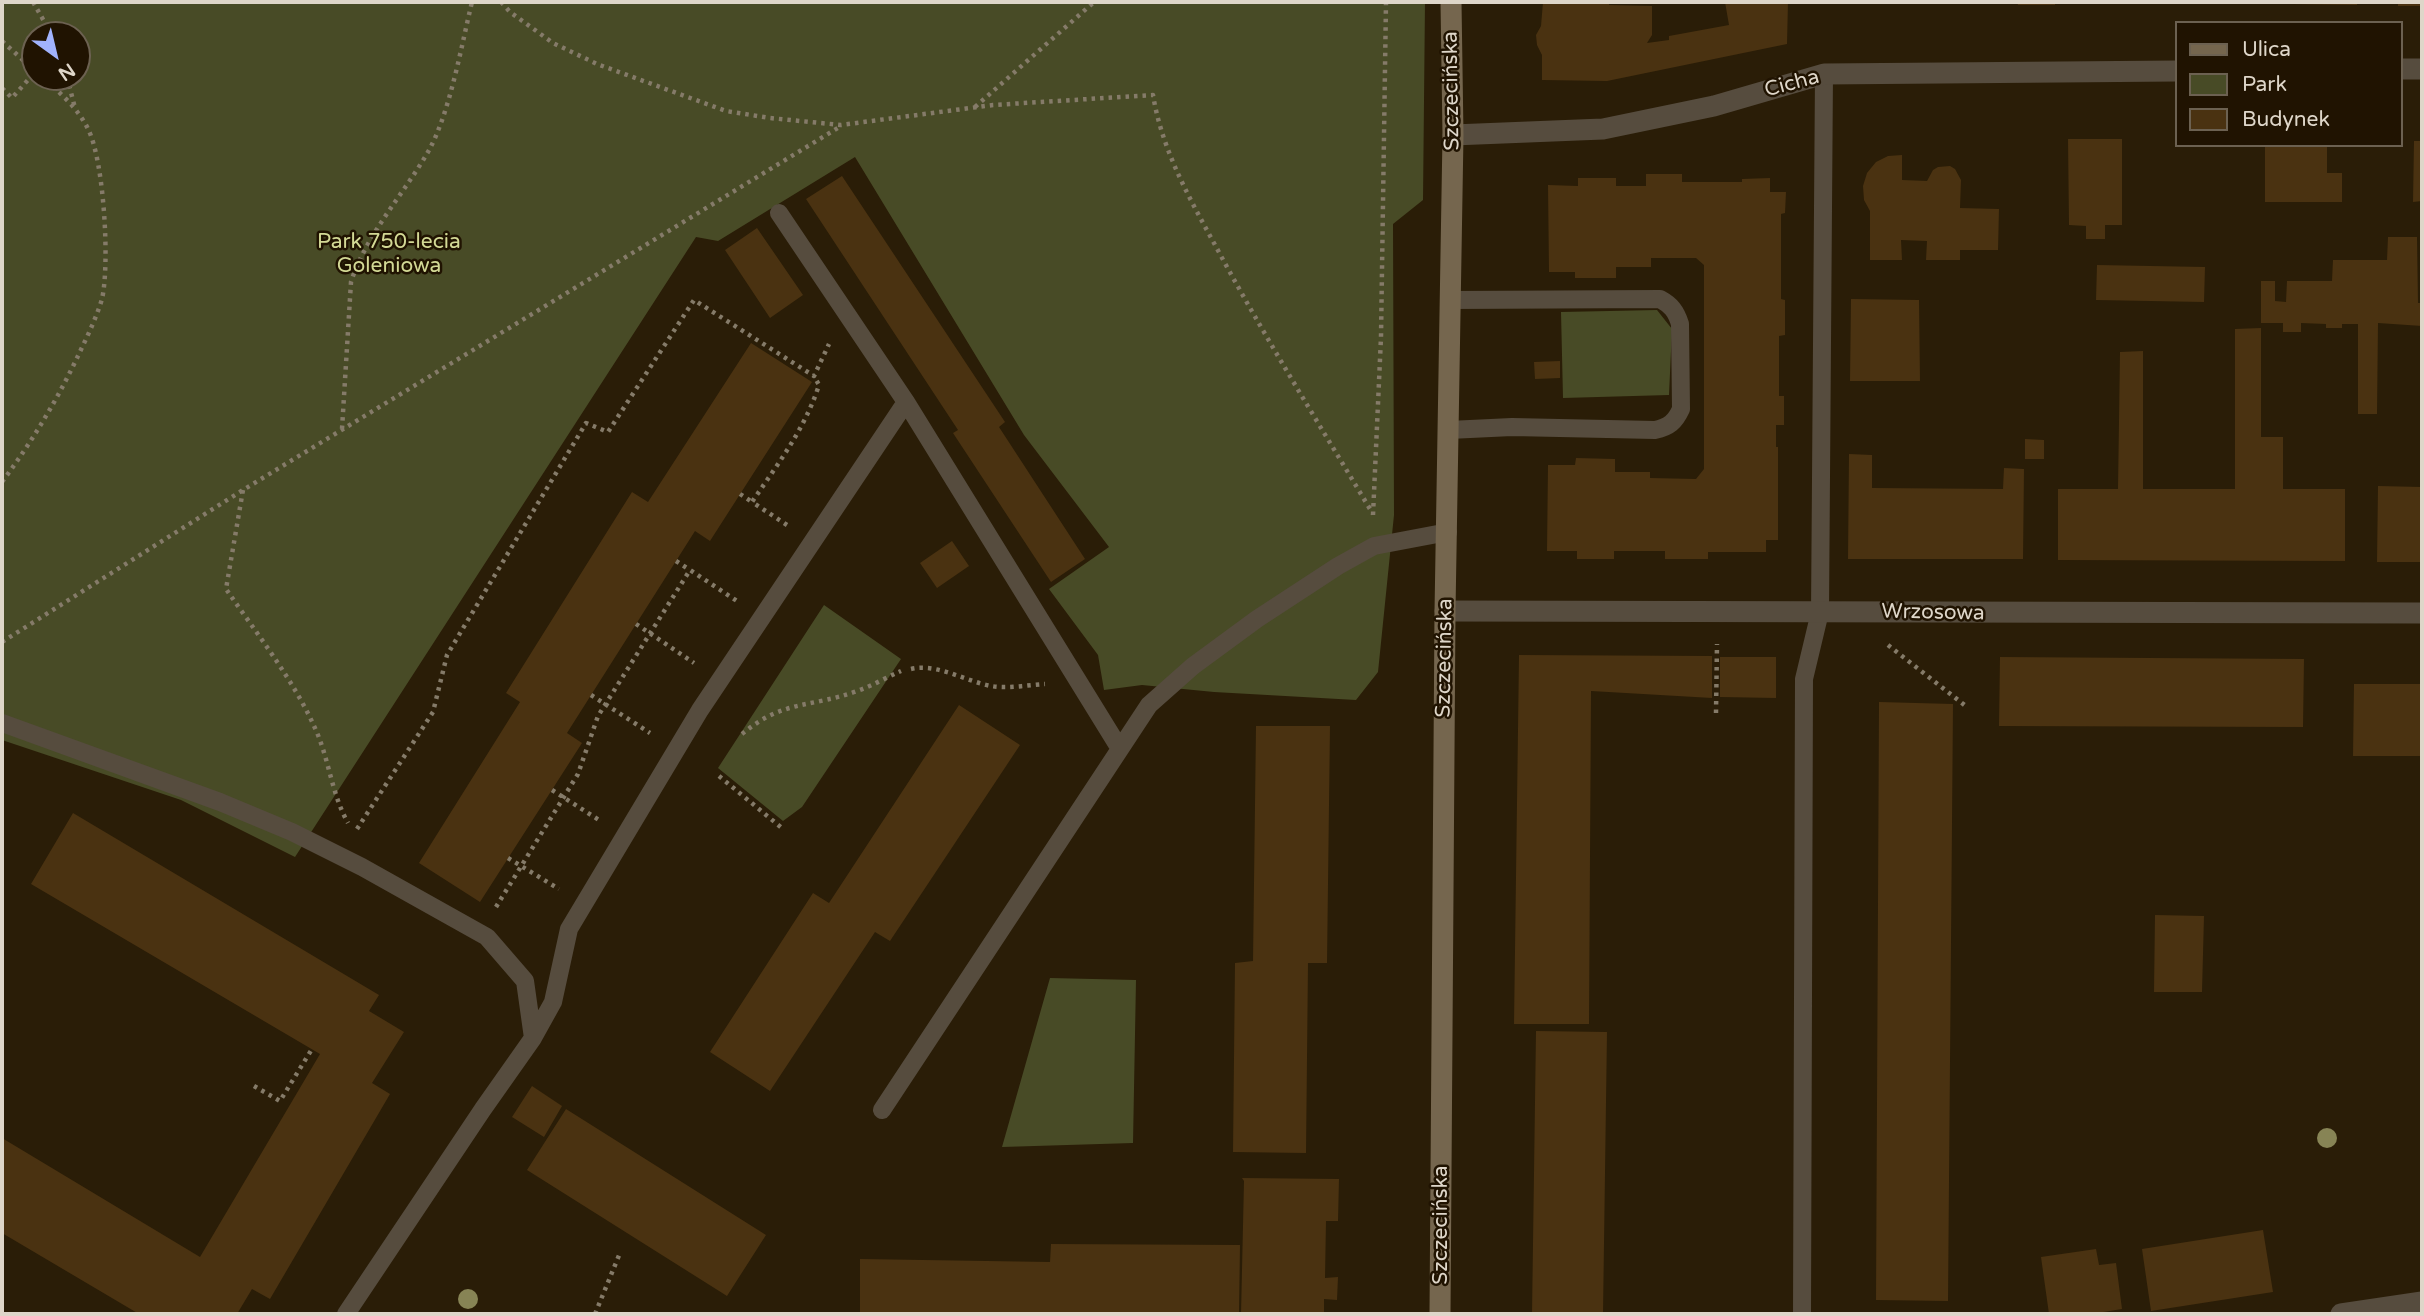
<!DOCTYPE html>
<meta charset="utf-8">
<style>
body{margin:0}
#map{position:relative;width:2424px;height:1316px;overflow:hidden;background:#2a1d07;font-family:"Varela Round",sans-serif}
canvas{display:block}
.frame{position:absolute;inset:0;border:4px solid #ded6c9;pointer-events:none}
.legend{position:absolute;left:2175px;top:21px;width:228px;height:126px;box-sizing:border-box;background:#201301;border:2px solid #6c6151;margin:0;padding:9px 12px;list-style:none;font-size:21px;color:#ded6c9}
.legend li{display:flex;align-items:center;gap:14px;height:35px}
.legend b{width:35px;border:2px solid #6c6151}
.north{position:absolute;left:21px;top:21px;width:70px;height:70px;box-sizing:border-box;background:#201301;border:2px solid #6c6151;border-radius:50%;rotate:146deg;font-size:19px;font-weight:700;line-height:28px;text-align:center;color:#ded6c9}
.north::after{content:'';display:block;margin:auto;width:24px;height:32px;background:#a1b3fd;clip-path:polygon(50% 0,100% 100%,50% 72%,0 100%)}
</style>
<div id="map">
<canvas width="2424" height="1316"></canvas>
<div class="frame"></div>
<ul class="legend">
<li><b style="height:9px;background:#75664e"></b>Ulica</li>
<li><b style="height:19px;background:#484b26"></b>Park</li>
<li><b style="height:19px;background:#4a3211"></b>Budynek</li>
</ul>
<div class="north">N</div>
</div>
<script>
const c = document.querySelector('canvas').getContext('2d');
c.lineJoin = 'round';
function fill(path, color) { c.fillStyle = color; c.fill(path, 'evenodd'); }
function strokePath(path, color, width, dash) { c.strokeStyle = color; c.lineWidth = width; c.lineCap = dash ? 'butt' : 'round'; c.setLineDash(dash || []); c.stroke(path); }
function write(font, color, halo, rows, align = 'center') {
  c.font = font + ' "Varela Round",sans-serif'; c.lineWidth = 5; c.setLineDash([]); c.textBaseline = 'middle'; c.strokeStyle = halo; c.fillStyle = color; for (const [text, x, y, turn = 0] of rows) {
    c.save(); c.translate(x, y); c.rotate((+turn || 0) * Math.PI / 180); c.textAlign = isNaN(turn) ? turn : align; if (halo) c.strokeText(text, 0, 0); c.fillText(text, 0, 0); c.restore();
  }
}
fill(new Path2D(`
 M2,2H1425L1423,200L1393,224L1394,515L1378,672L1356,700L1214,692L1142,685L1104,690L1098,655L1049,589L1109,547L1024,435L855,157L718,241L696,237L295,857L181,800L2,740ZM35,35H77V77H35Z
 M1657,310L1672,329L1669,395L1563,398L1561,312Z
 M824,605L901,659L802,807L783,821L718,768Z
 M1050,978L1136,980L1133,1143L1002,1147Z`), '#484b26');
fill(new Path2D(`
 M1543,2H1609V5L1652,6V35L1647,43L1669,40V36L1729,25L1725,2H1788L1787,44L1607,81L1542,80V55L1537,45L1536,35L1541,26Z
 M1905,2H1998V4H1905Z
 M2017,2H2055V5H2018Z
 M2292,2H2357V5L2292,4Z
 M2398,2H2422V6H2398Z
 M2068,139H2122V225H2105V239H2086V226L2069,225Z
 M2414,141H2422V201L2413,202Z
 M2265,145H2327V173H2342V202H2265Z
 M1902,155V180L1927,181L1933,170L1938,167L1950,166L1955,169L1961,180L1960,208L1999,209L1998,250H1960V260H1926L1927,241L1901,240L1902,260H1870V211L1864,200L1863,186L1867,173L1876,162L1888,156Z
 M1646,174H1682V182H1742V179L1770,178V192H1786L1785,213L1781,214V299L1785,300V335L1779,336V396H1784V425H1776V447H1778V540H1766V552H1708V559H1665V551H1614V559H1577V551H1547L1548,465H1575L1576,458L1615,459V472H1650V478L1696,479L1704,469V265L1696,258H1651V267H1616V278H1575V272H1549L1548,185L1578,186V178H1616V186H1646Z
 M842,176L1005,422L999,427L1085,559L1051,582L953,433L958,430L806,199Z
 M757,228L803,295L770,318L725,250Z
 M2388,237H2417L2418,303H2422V326L2378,323L2377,414H2358V324H2342V328H2326V324L2301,323V332H2283V323H2261V281H2275V301L2286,302L2287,281H2332L2333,260H2387Z
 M2097,265L2205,267L2204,302L2096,300Z
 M1851,299L1919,300L1920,381H1850Z
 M2261,328V437H2283V489H2345V561L2058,560V489H2118L2120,352L2143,351V489H2235V329Z
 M751,343L812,382L710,541L695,531L676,561L567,733L582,743L480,902L419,863L520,702L506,693L632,492L648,502Z
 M1560,361V378L1535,379L1534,362Z
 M2025,439L2044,440V459H2025Z
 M1849,454L1872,455V488L2003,489L2004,468L2024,469L2023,559H1848Z
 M2378,486L2422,487V562H2377Z
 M952,541L969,566L937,588L920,563Z
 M1519,655L1712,656V698L1591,691L1589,1024H1514Z
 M1720,657H1776V698L1720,697Z
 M2000,657L2304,659L2303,727L1999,726Z
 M2354,684H2422V756H2353Z
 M1879,702L1953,704L1948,1301L1876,1300Z
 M959,705L1020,745L890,941L875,932L770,1091L710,1052L813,893L829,903Z
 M1256,726H1330L1327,963H1308L1306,1153L1233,1152L1235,963L1253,961Z
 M73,813L379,995L369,1011L404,1032L372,1083L390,1094L270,1299L252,1289L237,1314H139L2,1233V1138L200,1257L320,1054L31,884Z
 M2155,915L2204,916L2202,992H2154Z
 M1536,1031L1607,1032L1603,1314H1532Z
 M532,1086L562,1106L544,1137L512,1117Z
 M566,1109L766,1235L727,1296L527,1170Z
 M1242,1178L1339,1179L1338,1221H1326L1325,1278L1338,1277L1337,1300L1324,1299V1314H1241L1244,1181Z
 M2263,1230L2273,1292L2151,1311L2142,1249Z
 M1051,1244L1240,1245L1239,1314H860V1259L1050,1262Z
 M2096,1249L2099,1265L2116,1263L2122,1309L2091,1314H2049L2041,1257Z`), '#4a3211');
strokePath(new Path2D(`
 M33,2L52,35
 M501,2L510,12L553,43L597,64L726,111L770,118L841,125L993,105L1153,95C1163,155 1193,204 1221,256C1269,344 1322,429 1373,514
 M2,41L35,71
 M67,77L75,108
 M2,88L12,98L35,72
 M975,107L1094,2
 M342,429L351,282C366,235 403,195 428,152C450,113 461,47 472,2
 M2,482C31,443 56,402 77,358C86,339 96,319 102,299C110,264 104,160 88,129C78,108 59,92 42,77
 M243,490L226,589C255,631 294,681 314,726C329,757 331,793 348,823
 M740,494L752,502
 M1373,515L1381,337L1386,2
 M787,525L752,502C777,465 805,429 819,385L814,376
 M676,561L690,570
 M636,624L694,663
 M2,642L243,490L841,126
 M1888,645L1967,707
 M911,669C937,663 965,681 991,686C1007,689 1028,685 1045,684
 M591,695L650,733
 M1716,713L1717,644
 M742,734C784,699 811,708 857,691C872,686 887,677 901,671
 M719,776L783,829
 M552,790L599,820
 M357,829L433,712L447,655L586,423L608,432L694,300L814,376L829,344
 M508,858L559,889
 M496,907L578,774L598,716L690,570L737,601
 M254,1086L280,1101L312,1049
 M595,1314L620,1253`), '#857b69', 4.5, [3.5, 5]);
strokePath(new Path2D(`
 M779,213L906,402L1120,749
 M1449,430L1512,427L1655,430C1669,427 1675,422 1681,409L1680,324C1676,311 1671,305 1660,299L1451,300
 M2,723L220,802L292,832L362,867L487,937L525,981L533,1038
 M882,1110L1149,705L1193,666L1257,619L1338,566L1374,546L1448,532
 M346,1314L483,1109L533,1038L553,1002L569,929L700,710L906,402
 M1802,1314L1804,679L1820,612L1824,74`), '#564c3e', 18);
strokePath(new Path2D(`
 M2401,69H2422
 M1453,135L1603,129L1714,106L1824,74L2177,71
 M1445,611L2422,613
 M2341,1314L2422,1302`), '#564c3e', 21);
strokePath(new Path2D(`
 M1440,1314L1445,611L1453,135L1451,2`), '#75664e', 21);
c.fillStyle = '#878455';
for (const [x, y] of [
 [2327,1138],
 [468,1299]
]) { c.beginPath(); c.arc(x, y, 10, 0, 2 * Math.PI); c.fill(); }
write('21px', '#ded6c9', '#201301', [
 ["Cicha",1792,84,-15],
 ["Szczecińska",1452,91,-91],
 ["Wrzosowa",1933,613,1],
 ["Szczecińska",1445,658,-89],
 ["Szczecińska",1441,1225,-90]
]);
write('21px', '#d3d995', '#201301', [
 ["Park 750-lecia",389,242],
 ["Goleniowa",389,266]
]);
</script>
